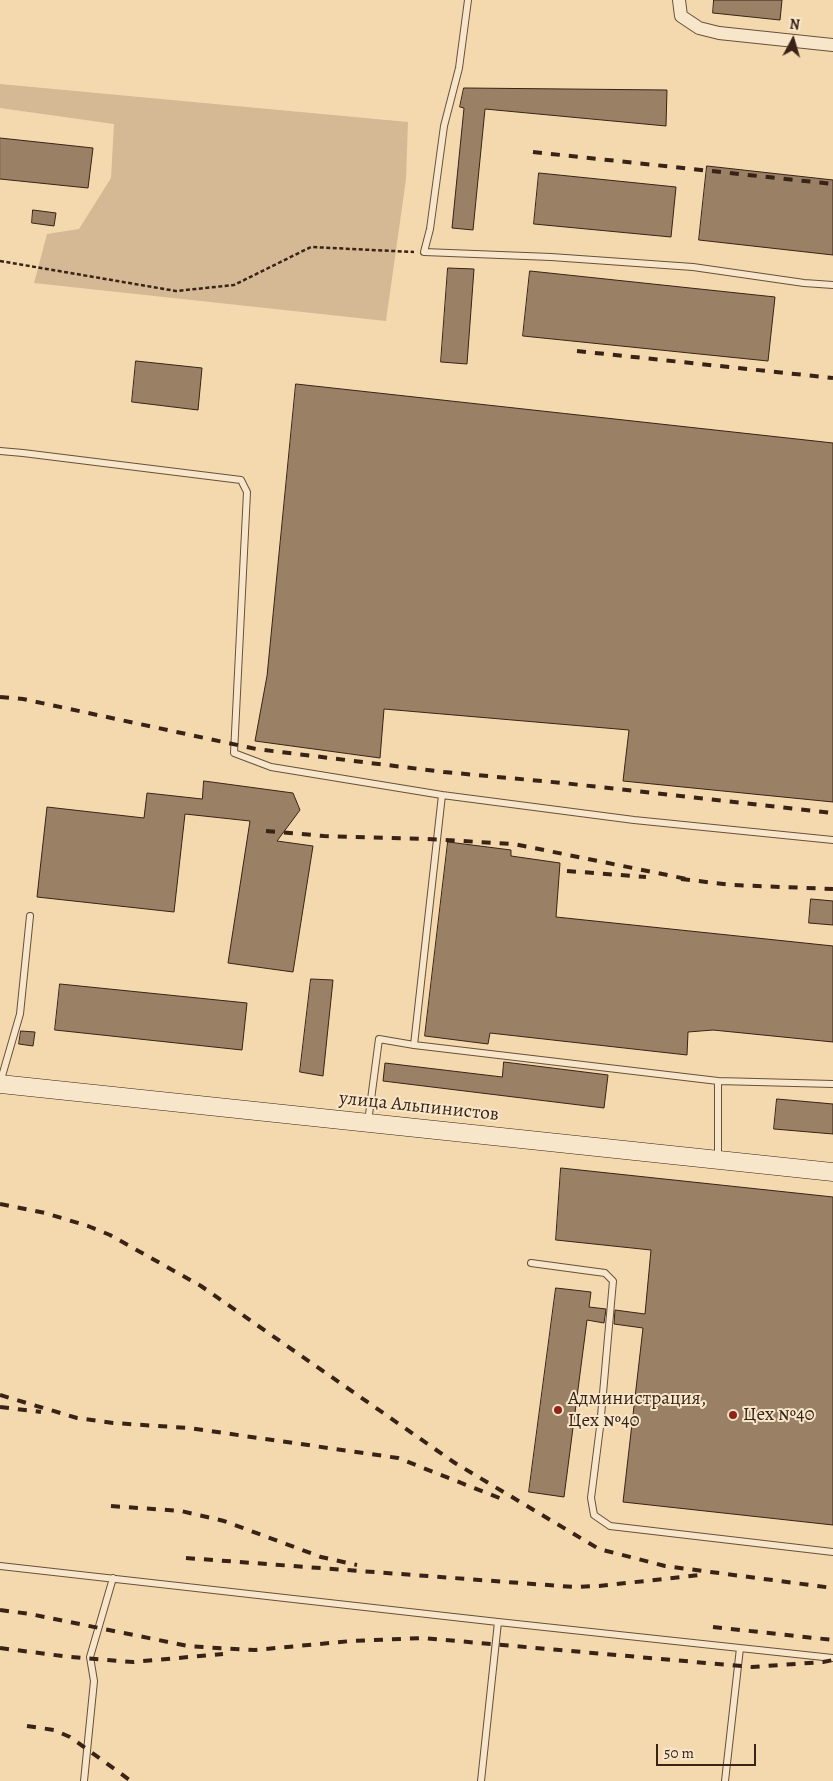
<!DOCTYPE html>
<meta charset="utf-8">
<style>
body{margin:0}
#map{position:relative;width:833px;height:1781px;overflow:hidden;background:#f4d8ae;font-family:Alegreya,serif}
canvas{display:block}
.north{position:absolute;left:768px;top:15px;width:50px;height:50px;-webkit-text-stroke:4px #f8e6ca;paint-order:stroke;rotate:6deg;font-size:14px;font-weight:700;line-height:20px;text-align:center;color:#382316}
.north::after{content:'';display:block;margin:auto;width:18px;height:22px;background:#382316;clip-path:polygon(50% 0,100% 100%,50% 72%,0 100%)}
.scale{position:absolute;left:656px;top:1744px;width:100px;height:22px;box-sizing:border-box;border:2px solid #382316;border-top:0;padding-left:6px;font-size:15px;line-height:18px;white-space:nowrap;color:#382316;-webkit-text-stroke:4px #f8e6ca;paint-order:stroke}
</style>
<div id="map">
<canvas width="833" height="1781"></canvas>
<div class="north">N</div>
<div class="scale">50 m</div>
</div>
<script>
const c = document.querySelector('canvas').getContext('2d');
c.lineJoin = 'round';
function fill(path, color) { c.fillStyle = color; c.fill(path, 'evenodd'); }
function strokePath(path, color, width, dash) { c.strokeStyle = color; c.lineWidth = width; c.lineCap = dash ? 'butt' : 'round'; c.setLineDash(dash || []); c.stroke(path); }
function write(font, color, halo, rows, align = 'center') {
  c.font = font + ' Alegreya,serif'; c.lineWidth = 4; c.setLineDash([]); c.textBaseline = 'middle'; c.strokeStyle = halo; c.fillStyle = color; for (const [text, x, y, turn = 0] of rows) {
    c.save(); c.translate(x, y); c.rotate((+turn || 0) * Math.PI / 180); c.textAlign = isNaN(turn) ? turn : align; if (halo) c.strokeText(text, 0, 0); c.fillText(text, 0, 0); c.restore();
  }
}
fill(new Path2D(`
 M0,84L408,122L406,179L386,321L34,283L47,234L79,229L111,178L114,124L0,108Z`), '#d4b994');
const building = new Path2D(`
 M714,0H782L780,20L713,13Z
 M464,88L667,90L666,126L485,109L473,230L452,228L464,108L460,107Z
 M0,138L93,148L88,188L0,179Z
 M707,166L833,180V255L699,240Z
 M539,173L676,187L671,237L534,224Z
 M33,210L56,213L54,226L32,223Z
 M448,268L474,269L467,364L441,362Z
 M530,271L775,297L768,361L523,336Z
 M136,361L202,368L198,410L132,402Z
 M296,384L833,443V802L623,781L629,730L384,709L380,758L255,741L267,676Z
 M204,781L293,793L300,810L277,841L313,846L293,972L228,963L250,821L185,814L174,912L37,897L47,807L144,818L147,793L202,799Z
 M448,842L511,850V856L560,863L556,917L833,946V1042L713,1030L688,1032L687,1055L490,1033L488,1044L425,1036Z
 M811,899L833,901V925L809,923Z
 M311,979L333,980L323,1076L300,1072Z
 M60,984L247,1003L242,1050L55,1030Z
 M21,1031L35,1032L33,1046L19,1044Z
 M504,1062L608,1075L604,1108L383,1081L385,1063L502,1077Z
 M777,1099L833,1104V1134L774,1129Z
 M561,1168L833,1197V1525L623,1502L643,1328L614,1324L615,1310L645,1314L651,1250L556,1240Z
 M556,1288L591,1292L589,1307L606,1309L604,1323L587,1320L564,1497L529,1492Z`);
fill(building, '#9a8165');
strokePath(building, '#382316', 1);
const lane = new Path2D(`
 M468,0L459,68L444,126L430,229L424,252L551,257L693,267L804,283L833,285
 M0,451L23,453L241,480L247,492L234,753L271,767L442,795L414,1045
 M442,795L634,820L833,840
 M718,1081L833,1084
 M0,1083L20,1014L30,916
 M368,1122L379,1039L414,1045L718,1081V1158
 M531,1263L605,1273L613,1281L600,1427L591,1498L594,1515L610,1526L833,1552
 M0,1566L498,1622L833,1658
 M84,1781L94,1681L90,1657L113,1578
 M481,1781L498,1622
 M725,1781L740,1648`);
const street = new Path2D(`
 M679,0L681,16L699,28L719,33L833,45`);
const secondary = new Path2D(`
 M0,1084L833,1172`);
strokePath(lane, '#67503c', 8);
strokePath(street, '#67503c', 14);
strokePath(secondary, '#382316', 19);
strokePath(new Path2D(`
 M0,261L176,291L234,285L311,247L414,252`), '#382316', 2.5, [4, 2.5]);
strokePath(lane, '#f8e6ca', 6);
strokePath(street, '#f8e6ca', 12);
strokePath(secondary, '#f8e6ca', 18);
strokePath(new Path2D(`
 M533,152L833,184
 M577,351L833,378
 M0,697L23,699L256,749L444,772L563,783L833,813
 M266,831L324,836L427,839L514,844L687,879
 M567,871L646,877
 M681,879L732,885L833,889
 M0,1204L45,1213L88,1226L110,1235L201,1286L455,1463L599,1549L665,1566L833,1588
 M0,1395L77,1418L113,1423L189,1428L398,1458L507,1501
 M0,1407L41,1412
 M111,1506L181,1511L224,1521L321,1557L357,1565
 M186,1558L574,1587L599,1586L700,1575
 M0,1610L30,1614L188,1646L217,1648L255,1650L351,1641L423,1638L752,1667L823,1662L833,1660
 M713,1627L833,1640
 M0,1648L70,1657L133,1662L223,1654
 M27,1726L54,1730L70,1737L131,1781`), '#382316', 4, [9, 9]);
for (const [x, y, r, color] of [
 [558,1410,5,"#8f2418"],
 [733,1415,5,"#8f2418"]
]) { const dot = new Path2D(); dot.arc(x, y, r, 0, 2 * Math.PI); c.fillStyle = color; c.fill(dot); strokePath(dot, '#f8e6ca', 2); }
write('19px', '#382316', '#f8e6ca', [
 ["улица Альпинистов",419,1107,6]
]);
write('19px', '#382316', '#f8e6ca', [
 ["Администрация,",568,1399],
 ["Цех №40",568,1421],
 ["Цех №40",743,1415]
], 'left');
</script>
